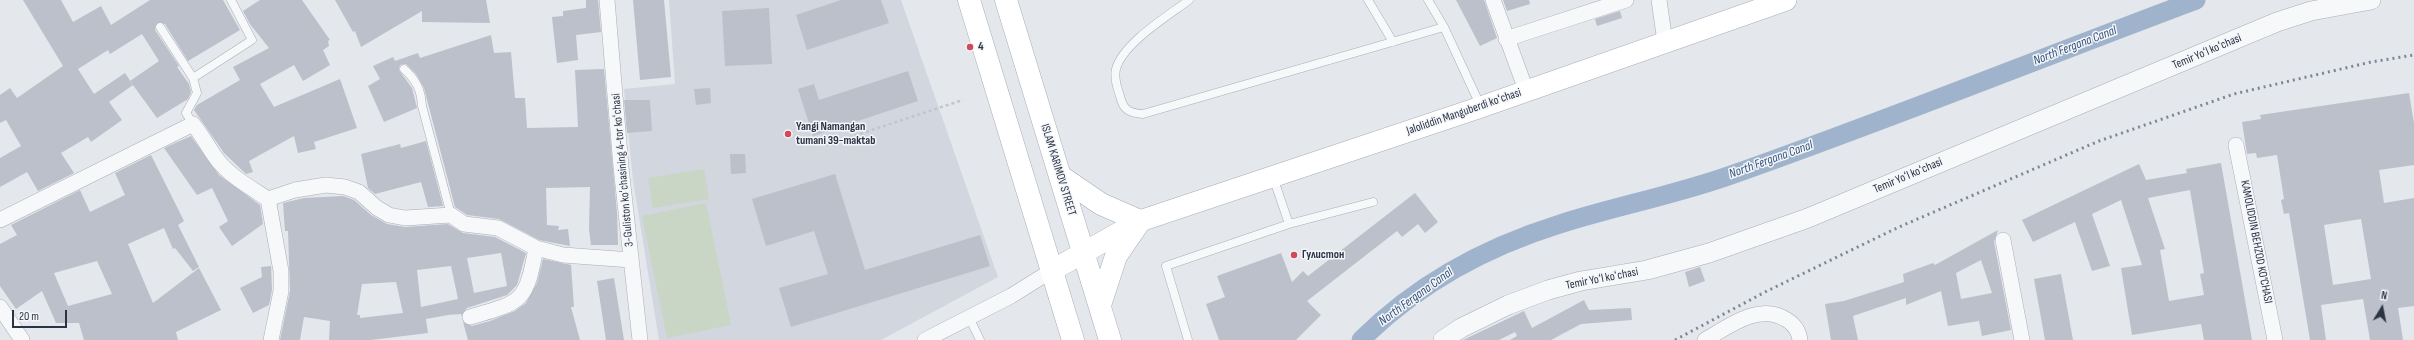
<!DOCTYPE html>
<meta charset="utf-8">
<style>
body{margin:0}
#map{position:relative;width:2414px;height:340px;overflow:hidden;background:#e4e7ec;font-family:"Sofia Sans Condensed",sans-serif}
canvas{display:block}
.north{position:absolute;left:2362px;top:288px;width:40px;height:40px;-webkit-text-stroke:3px #f4f6f9;paint-order:stroke;rotate:10deg;font-size:11px;font-weight:700;line-height:16px;text-align:center;color:#2b3445}
.north::after{content:'';display:block;margin:auto;width:14px;height:18px;background:#2b3445;clip-path:polygon(50% 0,100% 100%,50% 72%,0 100%)}
.scale{position:absolute;left:12px;top:310px;width:55px;height:18px;box-sizing:border-box;border:2px solid #2b3445;border-top:0;padding-left:5px;font-size:12px;line-height:14px;white-space:nowrap;color:#2b3445;-webkit-text-stroke:3px #f4f6f9;paint-order:stroke}
</style>
<div id="map">
<canvas width="2414" height="340"></canvas>
<div class="north">N</div>
<div class="scale">20 m</div>
</div>
<script>
const c = document.querySelector('canvas').getContext('2d');
c.lineJoin = 'round';
function fill(path, color) { c.fillStyle = color; c.fill(path, 'evenodd'); }
function strokePath(path, color, width, dash) { c.strokeStyle = color; c.lineWidth = width; c.lineCap = dash ? 'butt' : 'round'; c.setLineDash(dash || []); c.stroke(path); }
function write(font, color, halo, rows, align = 'center') {
  c.font = font + ' "Sofia Sans Condensed",sans-serif'; c.lineWidth = 3; c.setLineDash([]); c.textBaseline = 'middle'; c.strokeStyle = halo; c.fillStyle = color; for (const [text, x, y, turn = 0] of rows) {
    c.save(); c.translate(x, y); c.rotate((+turn || 0) * Math.PI / 180); c.textAlign = isNaN(turn) ? turn : align; if (halo) c.strokeText(text, 0, 0); c.fillText(text, 0, 0); c.restore();
  }
}
fill(new Path2D(`
 M669,0H901L998,277L881,340H659L633,180L624,89L675,84Z`), '#d2d6de');
fill(new Path2D(`
 M704,169L709,199L653,208L648,178Z
 M706,203L731,325L667,338L642,216Z`), '#c9d6c5');
strokePath(new Path2D(`
 M1361,340C1416,285 1486,247 1560,224C1616,206 1675,195 1731,175C1887,120 2041,58 2196,0`), '#9fb4cc', 19);
fill(new Path2D(`
 M23,0H61L73,22L101,6L111,25L150,0H223L240,30L188,61L165,24L157,23L155,30L179,66L177,67L189,84L191,92L188,99L157,118L130,81L159,61L142,34L110,54L108,50L78,69L94,94L125,73L133,85L109,102L122,120L91,142L88,137L61,153L74,173L38,191L27,172L0,187V158L21,146L6,120L0,123V95L10,88L17,98L63,66Z
 M260,0H302L330,40L328,41L329,46L323,50L330,65L303,81L294,65L260,84L274,107L340,79L357,128L314,142L316,149L298,153L294,136L249,161L253,172L246,174L224,153L194,110L197,105L240,80L233,67L269,48L250,24L243,11Z
 M335,0H486L490,23L422,22V11L361,47L355,31L353,32Z
 M586,0H598L601,32L576,35L578,60L557,63L552,17L563,16V11L586,8Z
 M633,0H664L671,77L640,80Z
 M841,0H881L889,23L807,50L796,15Z
 M1456,0H1484L1497,38L1480,46Z
 M1503,0H1529L1530,4L1507,11Z
 M769,8L772,64L725,66L722,11Z
 M1620,11L1622,18L1597,26L1595,19Z
 M491,35L494,53L511,52L515,98H525L527,128L578,127L575,70L604,69L617,213L618,245H591L589,229L590,187L546,188L547,225L559,226L558,230L568,229L570,246L539,240L499,219L467,215L455,207L424,88L416,74L406,64L400,65L399,70L412,88L417,108L384,122L368,86L380,79L373,66L393,57L395,61L418,53L420,58Z
 M908,71L918,101L813,136L798,89L814,84L819,100Z
 M710,88L711,103L696,105L694,89Z
 M2409,93L2414,123V165L2379,170L2384,203L2414,198V306L2398,308L2403,340H2370L2363,299L2321,305L2326,340H2310L2289,213L2284,214L2281,200L2284,199L2277,155L2257,158L2256,153L2247,154L2242,122L2261,119L2260,115ZM2361,219L2371,279L2333,285L2324,225Z
 M624,100H650L652,131L627,133Z
 M191,136L219,175L260,205L263,224L232,246L219,227L228,221L212,188L197,195L164,148Z
 M426,141L443,206L428,207L421,182L375,194L368,188L361,154L400,144L401,148Z
 M730,154H745L746,173L731,174Z
 M151,155L184,221L178,225L199,267L193,271L175,248L173,249L164,228L128,244L153,303L199,268L221,310L176,332L178,340H84L79,323H56L42,291L16,309L0,286V244L17,235L11,225L80,190L90,212L125,195L115,173ZM97,261L112,294L68,306L54,273Z
 M2221,163L2252,340H2204L2201,324L2132,335L2121,268L2142,265L2121,200L2092,214L2110,266L2092,271L2075,222L2033,242L2022,220L2139,164L2146,180L2187,173L2186,169ZM2190,190L2204,273L2200,274L2204,295L2169,301L2160,250L2165,249L2148,198Z
 M835,174L865,270L980,235L990,266L791,327L779,288L828,274L814,231L766,246L752,199Z
 M1415,193L1438,222L1425,233L1418,224L1402,237L1397,231L1307,301L1321,315L1296,340H1219L1206,304L1225,297L1217,276L1281,253L1292,282L1303,271L1308,276Z
 M343,196L354,200L371,215L387,224L405,227L448,224L463,233L495,237L526,253L517,285L507,295L467,308L461,316V314L448,315L426,319L428,333L371,340H329L330,321L304,317L300,340H280L290,291L288,231H285L283,203L304,198ZM501,253L507,286L474,293L467,258ZM451,266L458,299L421,307L417,270ZM396,282L403,313L360,318V315H357L362,284Z
 M1998,230L1994,242L2011,330L1982,336L1979,321L1948,326L1941,291L1906,305V298L1853,316L1858,340H1831L1825,304L1844,301L1904,282L1903,274L1933,263L1935,265ZM1981,260L1992,293L1961,299L1956,273Z
 M543,259L571,265L574,307H571L580,340H468L463,322L472,326L490,321L515,311L526,303L537,283Z
 M271,266L272,290L269,305L253,313L240,288L262,277L261,267Z
 M1700,267L1705,281L1689,287L1685,272Z
 M2061,274L2073,340H2045L2034,279Z
 M614,278L624,340H606L597,281Z
 M1584,300L1589,310L1631,308L1632,320L1581,324L1551,340H1510L1517,336L1515,332L1499,340H1463L1524,311L1532,328Z`), '#bbc0ca');
const service = new Path2D(`
 M1189,0C1168,16 1123,43 1116,69C1114,78 1117,87 1120,96C1123,110 1129,113 1143,114L1444,27
 M1368,0L1393,42
 M1428,0L1444,27L1481,107
 M160,27L193,78L197,93L186,113L193,124
 M404,69C416,80 421,89 422,106L451,215
 M193,78L252,40L231,0
 M1289,224L1373,202
 M969,317L980,340
 M1188,340L1166,266L1289,224L1273,177`);
const minor = new Path2D(`
 M607,0L621,167L640,340
 M1493,0L1526,90
 M1659,0L1665,42
 M1506,39L1626,0
 M2236,145L2275,340
 M268,199L295,190L326,185L345,187L359,192L377,208L389,215L405,218L451,215L464,224L498,228L536,248L563,255L631,260
 M0,220L193,124C203,136 211,153 220,163C233,178 251,188 268,199L281,271V291L271,340
 M2003,240L2022,340
 M0,307L22,340
 M470,317C523,302 526,302 536,248
 M925,340L1011,296L1051,271
 M1705,340C1729,326 1760,302 1787,320C1795,325 1799,332 1800,340`);
const tertiary = new Path2D(`
 M1443,340L1461,328L1508,305L1548,290L1581,281L1647,270L1709,253L1808,218L2277,22L2311,11L2371,0`);
const secondary = new Path2D(`
 M1051,271L1140,221L1481,107L1786,0`);
const primary = new Path2D(`
 M969,0L1073,340
 M1006,0L1110,340
 M1060,176L1101,204L1140,221L1116,256L1100,305`);
strokePath(service, '#a9aeb7', 9);
strokePath(minor, '#a9aeb7', 16);
strokePath(tertiary, '#a9aeb7', 20);
strokePath(secondary, '#a9aeb7', 22);
strokePath(primary, '#a3abb8', 23);
strokePath(new Path2D(`
 M826,145L963,100`), '#c2c5cb', 2.5, [3, 3]);
strokePath(service, '#f7f8fa', 8);
strokePath(minor, '#f7f8fa', 15);
strokePath(tertiary, '#f7f8fa', 19);
strokePath(secondary, '#fff', 21);
strokePath(primary, '#fff', 22);
strokePath(new Path2D(`
 M1675,340L1767,291L1899,227L2099,141L2234,94L2371,62L2414,55`), '#7d8696', 3, [2, 4]);
for (const [x, y, r, color] of [
 [970,47,4,"#d1495b"],
 [788,134,4,"#d1495b"],
 [1294,255,4,"#d1495b"]
]) { const dot = new Path2D(); dot.arc(x, y, r, 0, 2 * Math.PI); c.fillStyle = color; c.fill(dot); strokePath(dot, '#f4f6f9', 1.5); }
write('bold 12px', '#2b3445', '#f4f6f9', [
 ["4",978,47],
 ["Yangi Namangan",796,127],
 ["tumani 39-maktab",796,141],
 ["Гулистон",1302,255]
], 'left');
write('12px', '#2b3445', '#f4f6f9', [
 ["Temir Yoʻl koʻchasi",2207,52,-23],
 ["Jaloliddin Manguberdi koʻchasi",1464,112,-19],
 ["3-Guliston koʻchasining 4-tor koʻchasi",623,170,-95],
 ["ISLAM KARIMOV STREET",1058,170,73],
 ["Temir Yoʻl koʻchasi",1908,176,-23],
 ["KAMOLIDDIN BEHZOD KO‘CHASI",2256,242,79],
 ["Temir Yoʻl koʻchasi",1602,279,-11]
]);
write('italic 13px', '#34527a', '#f4f6f9', [
 ["North Fergana Canal",2075,46,-21],
 ["North Fergana Canal",1771,160,-20],
 ["North Fergana Canal",1416,297,-36]
]);
</script>
